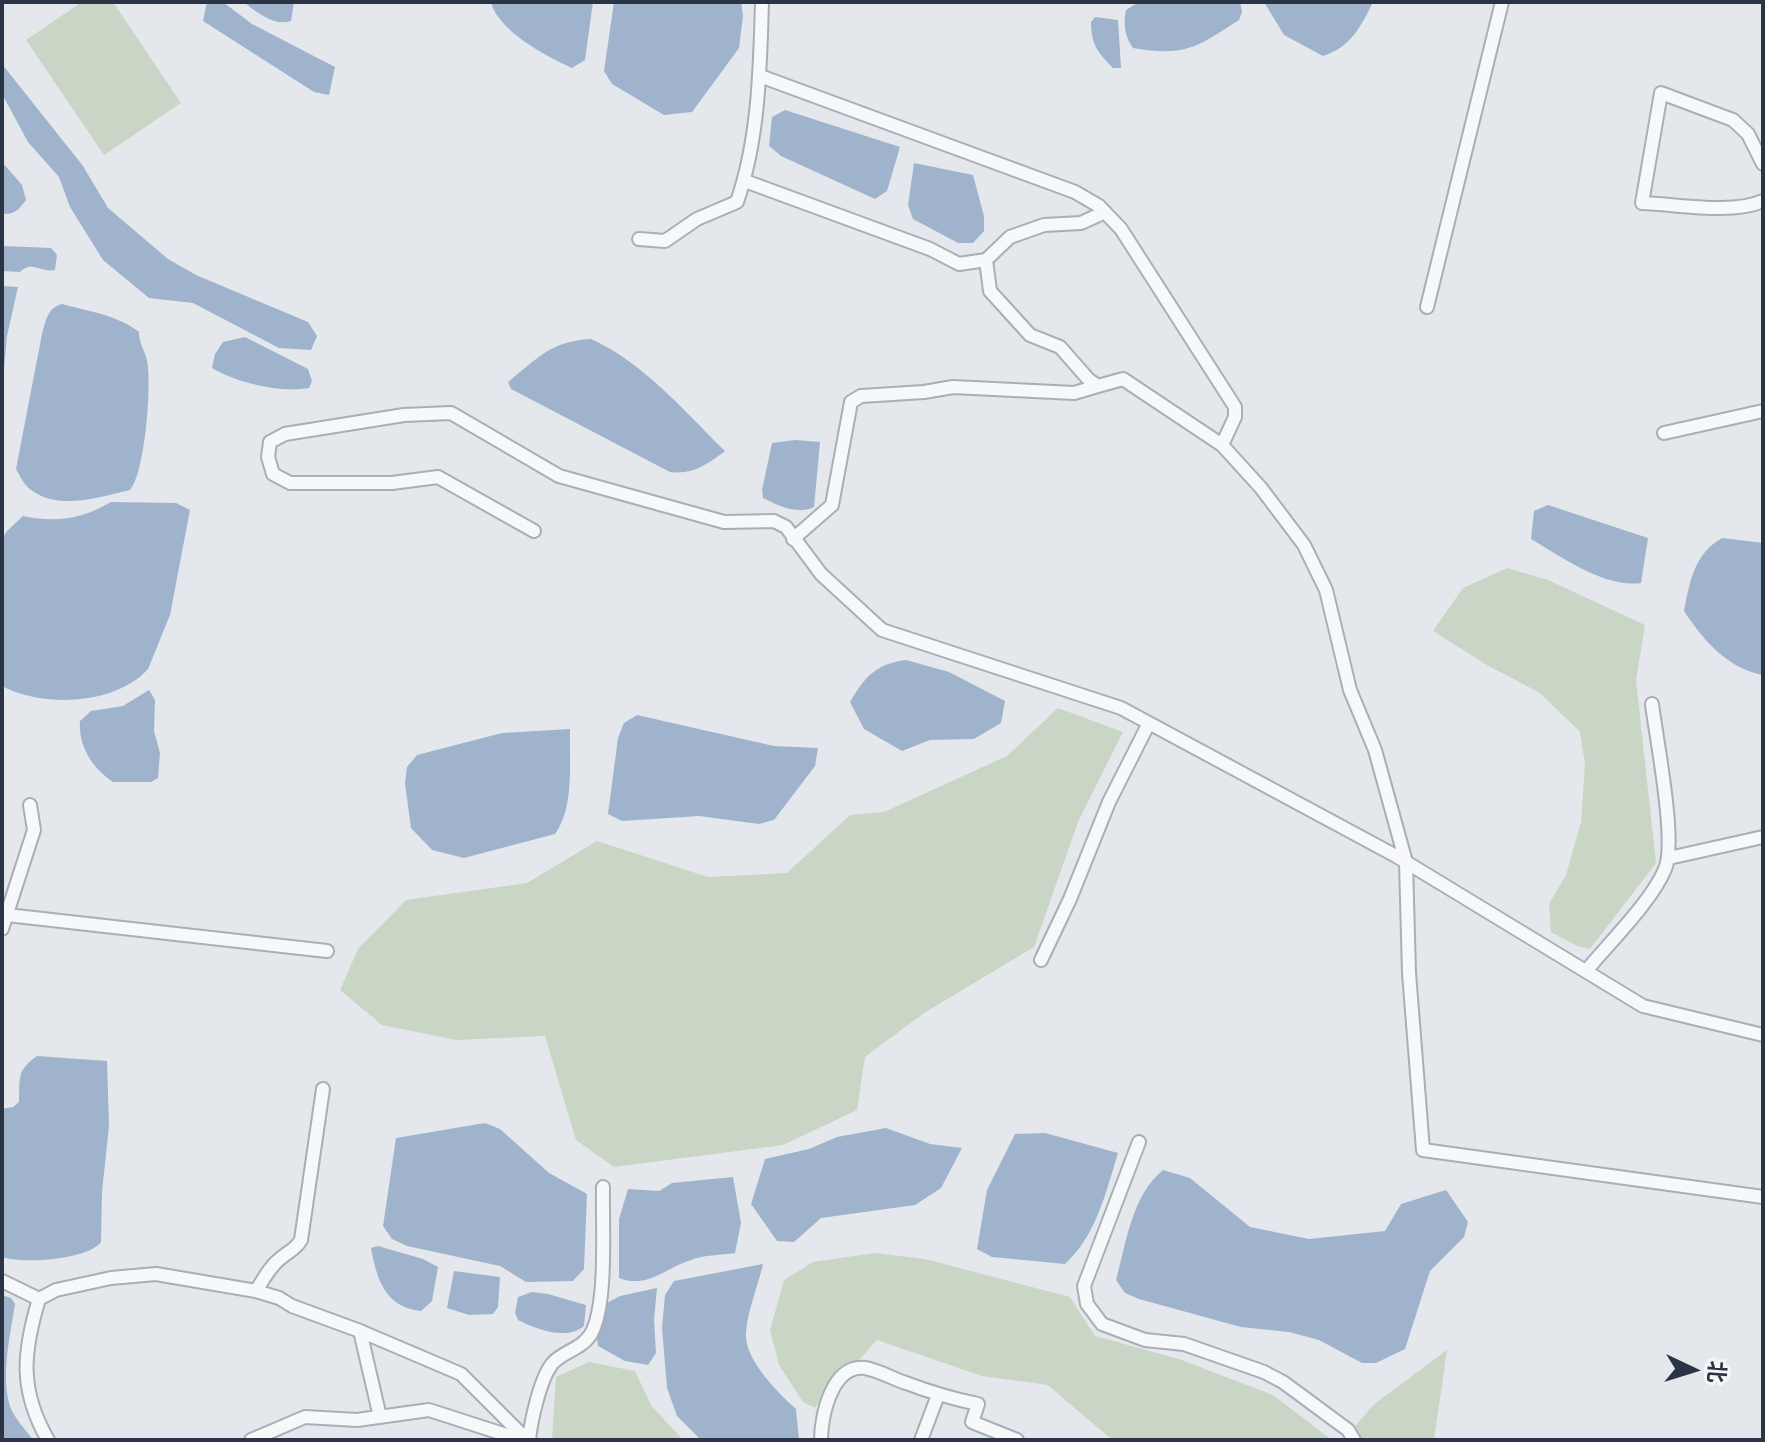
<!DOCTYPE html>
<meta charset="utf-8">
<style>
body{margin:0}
#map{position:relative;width:1765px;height:1442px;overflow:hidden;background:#e4e7ec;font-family:Ubuntu,"Noto Sans SC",sans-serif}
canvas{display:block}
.frame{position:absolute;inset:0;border:4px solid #2b3445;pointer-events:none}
.north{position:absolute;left:1653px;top:1330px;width:80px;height:80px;-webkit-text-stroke:6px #f4f6f9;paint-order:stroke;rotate:94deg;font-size:22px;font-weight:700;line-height:32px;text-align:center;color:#2b3445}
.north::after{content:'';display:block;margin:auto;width:28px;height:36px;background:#2b3445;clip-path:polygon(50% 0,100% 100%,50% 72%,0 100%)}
</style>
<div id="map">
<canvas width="1765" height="1442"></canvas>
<div class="frame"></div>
<div class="north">北</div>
</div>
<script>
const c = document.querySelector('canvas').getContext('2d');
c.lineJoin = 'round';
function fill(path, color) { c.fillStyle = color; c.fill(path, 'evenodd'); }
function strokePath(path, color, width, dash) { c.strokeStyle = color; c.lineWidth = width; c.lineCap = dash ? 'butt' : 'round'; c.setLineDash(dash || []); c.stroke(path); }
fill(new Path2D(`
 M82,2H113L181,103L104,155L26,40Z
 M1507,568L1548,580L1645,625L1636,680L1656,863L1590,949L1577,946L1551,932L1549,904L1566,875L1581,822L1585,764L1580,732L1540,693L1487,665L1433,631L1463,588Z
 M1058,708L1123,732L1078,822L1034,947L924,1013L865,1057L857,1110L783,1145L614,1167L576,1140L545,1036L456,1040L382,1025L340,990L358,949L406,900L527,883L597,841L708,877L787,873L850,815L884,812L1007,756Z
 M875,1253L925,1259L1070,1297L1095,1336L1179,1359L1273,1395L1332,1440H1112L1048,1385L982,1376L877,1340L860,1359L844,1366L815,1408L803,1402L779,1365L770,1330L784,1280L813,1262Z
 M1447,1350L1434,1440H1344L1373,1405Z
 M589,1362L635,1371L651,1405L683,1440H552L556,1377Z`), '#c9d6c5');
fill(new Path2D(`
 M207,2H223L252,24L335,67L329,95L314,92L203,21Z
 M243,2H294L291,21C274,27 256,11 243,2Z
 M491,2H593L585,60L572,68C546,56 498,31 491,2Z
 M614,2H741L743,16L739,48L692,112L664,115L612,84L604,71Z
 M1139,2H1240L1242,12L1239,20C1197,47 1186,57 1133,48C1125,38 1123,22 1126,10Z
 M1264,2H1373C1362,25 1350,48 1323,56L1284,35Z
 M1095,17L1118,20L1121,68H1113C1098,53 1091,44 1091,22Z
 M2,64L83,166L108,208L168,259L196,275L308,322L317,336L311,350L279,348L193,303L149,298L103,260L70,207L59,177L28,142L2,94Z
 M785,110L900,147L887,191L875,199L781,156L769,146L772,117Z
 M2,162L22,185L26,200C19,209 15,215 2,214Z
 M914,163L973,175L984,216V231L973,243H958L913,219L908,205Z
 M2,246L51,248L57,255L55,270C40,273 33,260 20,272L2,271Z
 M2,286L18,287L7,336L2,391Z
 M62,304C87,311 118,315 139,332C139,344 145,350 147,361C152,384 145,474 130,490C98,497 60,511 31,490C24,485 20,476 16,469L42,334C46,321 47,308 62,304Z
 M245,337L308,369L312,381L309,388C280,393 237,383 212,368L215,354L223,342Z
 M591,339C644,363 684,411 725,451C708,464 693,475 670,472L511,389L508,382C538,358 551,341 591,339Z
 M795,440L820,442L814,507C797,515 779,506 763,498L762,490L772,443Z
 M111,502L176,503L190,510L170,615L148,669C116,705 43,708 2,686V539L7,531L23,516C56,523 82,519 111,502Z
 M1548,505L1648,538L1641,583C1604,588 1562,557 1531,539L1534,511Z
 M1722,538L1763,543V675C1727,668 1703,640 1684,611C1690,581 1694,554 1722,538Z
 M906,660L949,672L1005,701L1001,723L974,739L930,740L902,751L864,729L850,702C865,677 875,664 906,660Z
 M149,690L155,700L154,731L160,753L158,778L151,782H113C92,768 78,745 80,721L91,711L123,706Z
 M637,715L774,746L818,748L815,766L774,820L759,824L699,816L622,821L608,814L618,738L624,723Z
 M570,729C569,762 575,807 555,834L464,858L432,850L411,828L405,783L407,767L417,755L502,733Z
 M37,1056L107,1061L109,1126L102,1192L101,1242C88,1260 22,1264 2,1257V1109L13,1107L19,1102C20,1078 16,1071 37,1056Z
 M485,1123L500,1129L549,1173L587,1194L584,1269L573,1281L526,1282L500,1266L407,1246L392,1239L383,1226L396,1138Z
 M886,1128L930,1144L962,1148L941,1188L915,1205L821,1218L794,1242L777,1241L751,1204L765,1159L809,1149L837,1137Z
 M1045,1133L1118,1153C1106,1192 1096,1236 1065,1264L992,1257L977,1249L987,1190L1015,1134Z
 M1163,1170L1190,1178L1250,1227L1309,1239L1385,1231L1401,1204L1446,1190L1468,1222L1464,1237L1430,1271L1405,1349L1376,1363H1362L1319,1340L1289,1332L1241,1327L1139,1299L1125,1293L1116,1280C1126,1243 1132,1195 1163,1170Z
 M733,1177L741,1223L735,1253C721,1255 704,1255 691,1260C665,1268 648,1289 619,1278V1219L628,1189L659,1191L672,1183Z
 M378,1246L423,1259L438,1267L432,1301L421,1311C385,1307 377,1280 371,1248Z
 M763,1264C758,1286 748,1309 746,1332C743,1358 778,1393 796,1409L799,1440H701L677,1416L667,1388L662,1328L665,1295L674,1281Z
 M454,1271L500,1277L498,1307L493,1314L469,1315L447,1308Z
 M657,1288L654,1320L656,1353L648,1365L625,1361L598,1346L597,1338L607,1303L620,1296Z
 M532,1292L548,1294L586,1305L584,1326C566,1341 536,1329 518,1320L515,1313L518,1297Z
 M2,1295L11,1298L15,1304C10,1337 0,1378 11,1409C16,1420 26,1430 33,1440H2Z`), '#9fb4cc');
const minor = new Path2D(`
 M760,76L1075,192L1099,206L1121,229L1235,407V417L1222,445
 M1763,164L1748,134L1733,120L1661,93L1642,203C1676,204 1732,215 1763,201
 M745,181L930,249L959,264L986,260L1010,237L1044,225L1081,223L1105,212
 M639,239L665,241L697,219L737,202C759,138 760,69 762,2
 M986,260L990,291L1030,335L1060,347L1089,380L1098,386L1123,379L1222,445L1261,488L1304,545L1326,590L1350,690L1375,750L1406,862L1409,973L1423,1150L1763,1197
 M1427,307L1502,2
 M1664,433L1763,411
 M534,531L438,477L392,483H290L273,474L268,457L270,442L285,434L404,415L451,413L559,476L724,522L774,521L786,527L821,574L882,630L1121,708L1396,856L1643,1006L1763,1035
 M793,539L832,505L851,402L861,396L924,392L953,387L1074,393L1098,386
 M1669,858L1763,837
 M7,915L327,951
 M2,929L34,830L30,805
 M1041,960L1070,899L1109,802L1149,723
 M1586,971C1609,943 1652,901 1665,869C1677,842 1656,737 1652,704
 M1139,1142L1084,1286L1087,1304L1102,1324L1145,1340L1184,1344L1264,1372L1283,1382L1348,1430L1354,1440
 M2,1281L39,1299
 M256,1291C263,1280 270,1266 281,1258C289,1251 295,1250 301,1240L323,1089
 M360,1331L380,1417
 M48,1440C19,1390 23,1352 39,1299L56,1290L111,1278L156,1274L256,1291L279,1298L292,1306L360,1331L461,1374L527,1440
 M251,1440L305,1417L357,1420L429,1410L522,1440
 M529,1440C531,1421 540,1379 552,1364C561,1352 581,1350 591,1334C608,1303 602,1224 603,1187
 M821,1440C821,1416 832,1364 865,1368C878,1370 893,1379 906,1383C930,1392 953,1399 978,1404L972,1422L1017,1440
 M921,1440L938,1395`);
strokePath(minor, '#a9aeb7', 16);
strokePath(minor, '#f7f8fa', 12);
</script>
